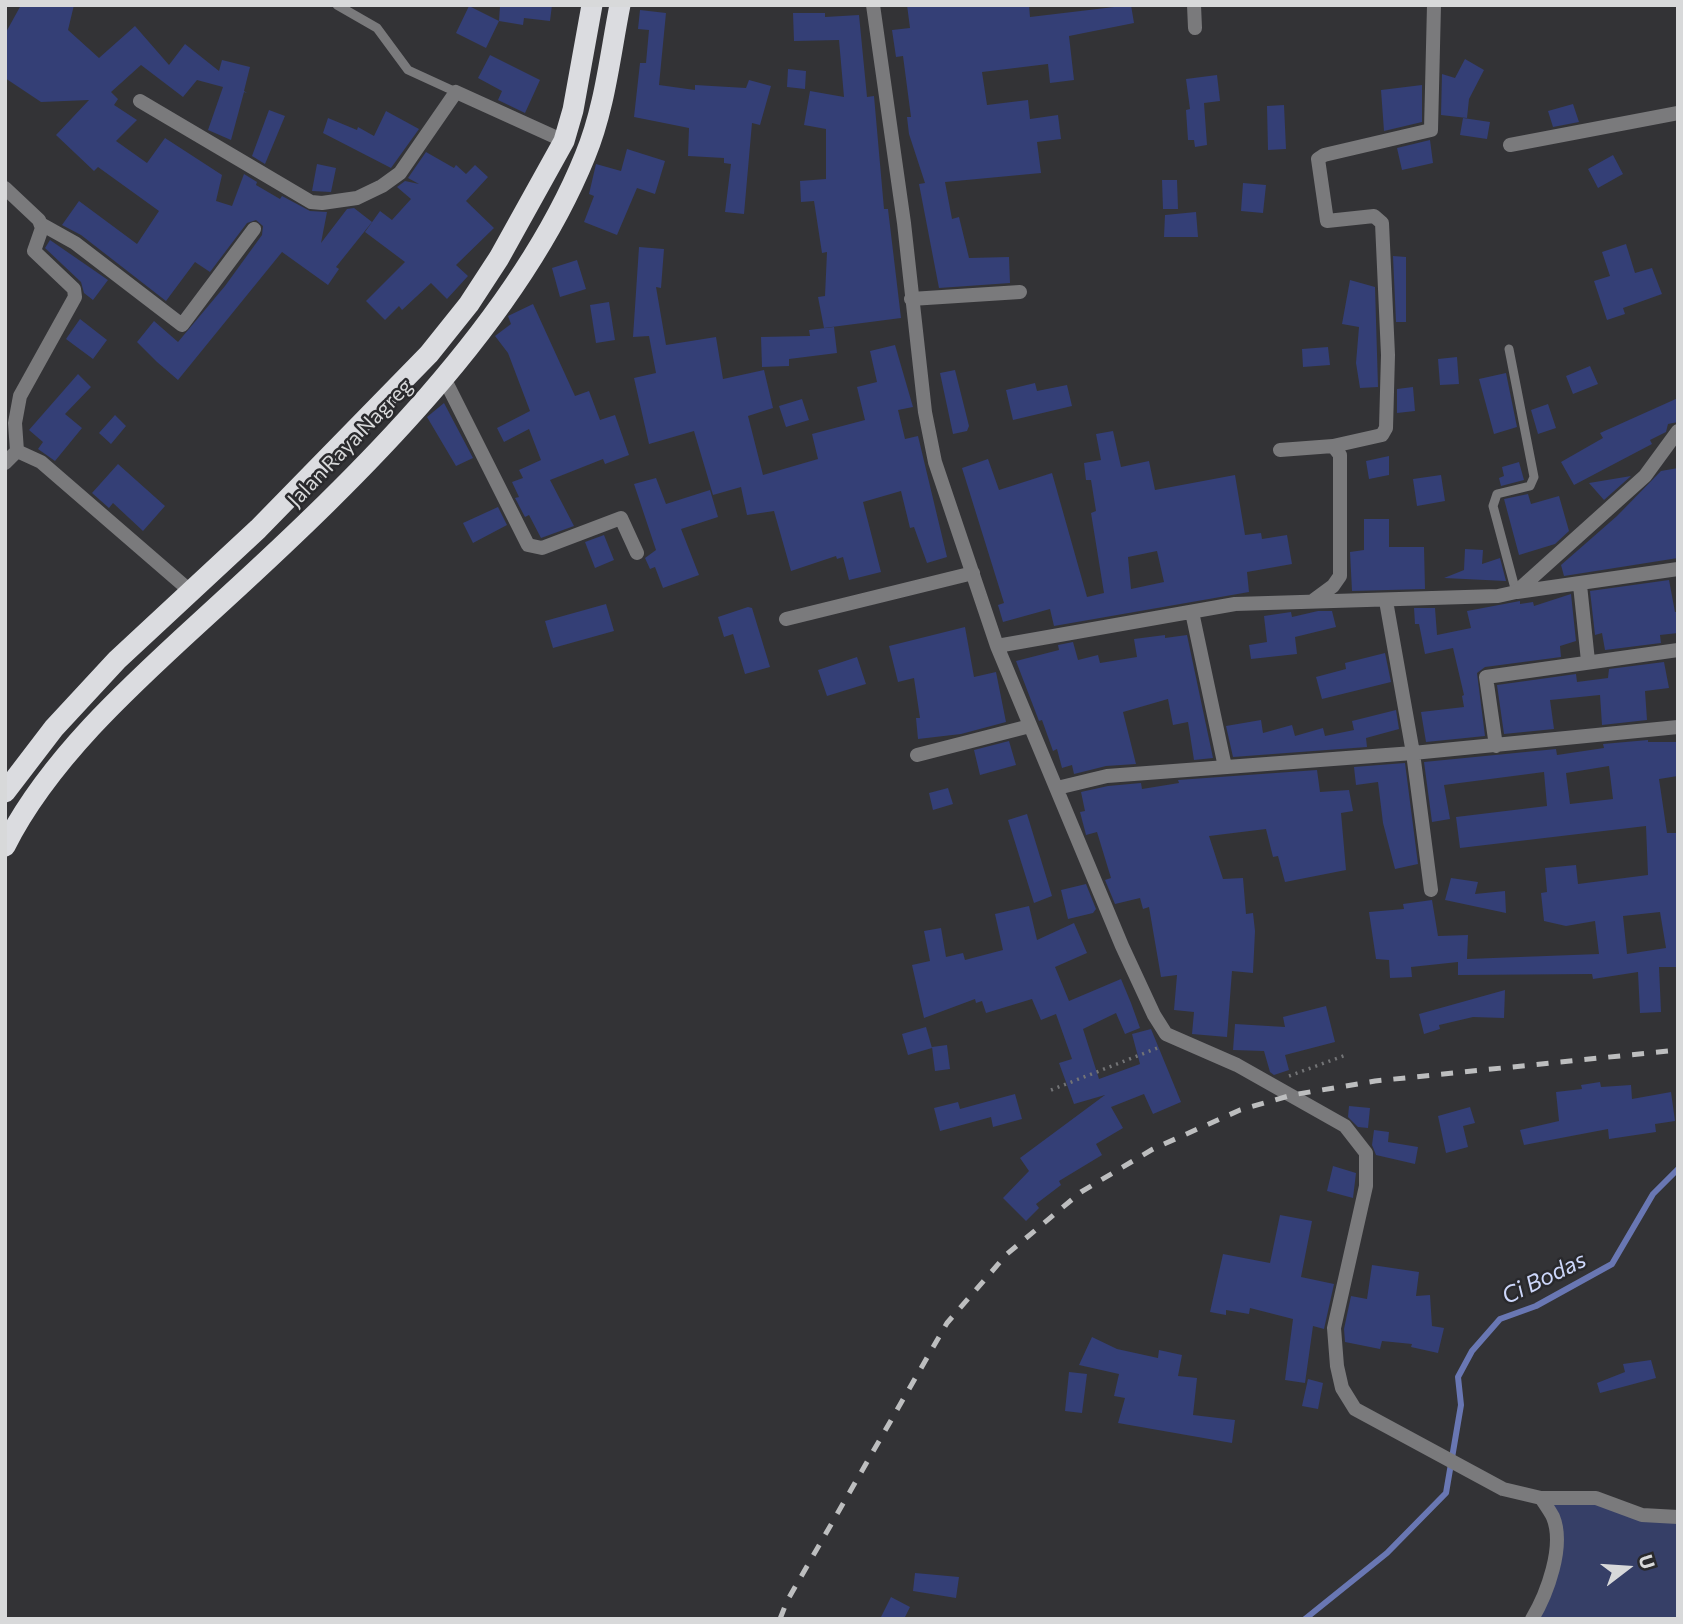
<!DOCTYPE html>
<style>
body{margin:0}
#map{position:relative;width:1683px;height:1624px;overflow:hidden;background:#333336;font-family:Commissioner,sans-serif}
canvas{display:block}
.frame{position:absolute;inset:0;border:7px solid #d8d9da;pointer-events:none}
.north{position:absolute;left:1592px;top:1533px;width:70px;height:70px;-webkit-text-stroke:5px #29292c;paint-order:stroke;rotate:73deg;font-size:19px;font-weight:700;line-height:28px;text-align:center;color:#d8d9da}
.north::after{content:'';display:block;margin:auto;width:24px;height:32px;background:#d8d9da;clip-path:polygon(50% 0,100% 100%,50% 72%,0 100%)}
</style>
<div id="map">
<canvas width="1683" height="1624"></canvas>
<div class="frame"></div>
<div class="north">U</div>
</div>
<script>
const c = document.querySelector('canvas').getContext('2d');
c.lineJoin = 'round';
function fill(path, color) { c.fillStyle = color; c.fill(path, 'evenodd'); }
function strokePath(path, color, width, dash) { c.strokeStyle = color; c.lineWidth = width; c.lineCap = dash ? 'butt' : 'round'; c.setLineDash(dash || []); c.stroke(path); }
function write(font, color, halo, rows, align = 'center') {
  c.font = font + ' Commissioner,sans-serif'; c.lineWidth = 5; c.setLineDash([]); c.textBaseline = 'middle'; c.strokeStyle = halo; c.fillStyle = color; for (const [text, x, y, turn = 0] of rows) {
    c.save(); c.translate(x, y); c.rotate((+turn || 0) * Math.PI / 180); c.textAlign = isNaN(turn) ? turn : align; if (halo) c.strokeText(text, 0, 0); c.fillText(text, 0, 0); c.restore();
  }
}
fill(new Path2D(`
 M1541,1498L1586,1499L1678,1517V1619H1532L1557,1536Z`), '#363f67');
strokePath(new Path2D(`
 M1305,1619L1387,1553L1446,1493L1461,1405L1458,1377L1472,1351L1500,1319L1536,1306L1612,1264L1653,1194L1678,1169`), '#6977b3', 6);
fill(new Path2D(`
 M21,5H74L68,30L99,58L135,26L169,65L185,44L219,71L222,60L250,67L244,91L247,93L244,92L231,140L208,130L223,87L197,80L183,97L141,65L111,92L118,99L114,105L137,120L116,141L147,163L165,138L222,175L216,201L232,206L244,174L257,182L256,185L280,199L282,196L310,211L327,212L321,243L347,209L354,208L372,222L336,267L339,269L328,285L282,252L178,380L157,362L137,342L154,321L178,342L225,286L262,235L263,226L256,220L247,223L210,272L195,262L166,301L81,235L62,225L79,201L137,244L159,211L98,167L94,171L56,135L89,100L41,102L5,78V34Z
 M552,5L550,21L524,18L523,25L499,21L500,6Z
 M907,5H1029L1030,17L1131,5L1134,23L1069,36L1074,80L1050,83L1048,64L982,72L987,105L1028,100L1030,119L1058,115L1061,139L1037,142L1041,173L945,182L952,219L959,217L969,258L1009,257L1010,283L939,288L919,184L925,183L909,134L907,117H911L903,56L896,57L892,30L910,28Z
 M469,6L499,21L486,48L456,33Z
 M640,10L666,13L659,85L695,90V85L746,88L749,80L771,86L760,125L752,123L744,214L725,212L731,164L724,163V158L688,156L689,128L634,117L640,63H646L649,30L638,29Z
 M793,13H825V17L859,15L867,97L874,96L884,209H888L901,318L824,328L818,297L825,296L827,252L822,253L814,201L801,202L800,181L826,179V129L804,125L810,91L844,97L839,40L794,41Z
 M490,55L540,80L525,113L498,100L502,91L478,78Z
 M1465,59L1484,70L1469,99L1467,118L1441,115L1442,74L1455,78Z
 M788,69L806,71L805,89L787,87Z
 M1217,75L1220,101L1204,103L1207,145L1195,147L1194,140H1188L1186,110L1190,109L1186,79Z
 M1422,85V122L1384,131L1381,90Z
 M1573,104L1579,122L1553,127L1548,111Z
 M1284,105L1286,149L1268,150L1267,106Z
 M269,110L285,116L265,164L252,156Z
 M386,111L419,129L391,168L323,133L328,118L357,130L358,127L374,136Z
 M1463,118L1490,122L1487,139L1460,135Z
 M1430,140L1433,163L1402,170L1397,148Z
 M627,149L665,161L655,194L637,188L617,235L584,222L594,196L589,194L596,164L621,171Z
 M426,152L454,168L456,165L466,174L475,165L488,177L466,201L494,228L456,265L468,276L447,299L431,283L402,310L399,306L385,320L366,301L405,262L365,232L380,211L392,220L411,199L397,187L405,181L419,184L408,178Z
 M1613,155L1623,174L1598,188L1588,169Z
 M317,164L336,168L331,192L312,191Z
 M1162,180H1177L1178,209H1163Z
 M1243,183L1266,185L1263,213L1241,211Z
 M1196,212L1198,237H1164L1165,215Z
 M50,240L108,280L93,300L84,293L81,282L45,248Z
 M1626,244L1635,273L1652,268L1662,294L1623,308L1625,314L1607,320L1594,281L1610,276L1602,252Z
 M639,247L664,249L661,288L656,287L666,345L716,337L723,379L764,370L773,408L748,416L763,475L818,459L812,434L865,420L857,387L877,382L870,351L895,345L913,407L898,410L905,439L918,436L947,557L927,563L914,527L910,528L901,491L863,502L881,572L849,580L843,557L837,559L836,556L791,571L774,511L747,515L741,487L713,495L694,431L649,444L634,378L656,373L649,336L633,337Z
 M1393,256L1406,257V322H1396Z
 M577,260L586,289L560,297L552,268Z
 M1350,280L1375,287L1378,387L1360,388L1356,363L1359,327L1342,324Z
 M609,302L615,340L596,343L590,305Z
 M533,304L575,396L589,391L600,420L615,415L629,455L605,464L603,459L550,480L574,526L541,538L529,515L525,517L515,498L519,497L512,482L523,478L519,470L541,460L529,429L504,442L497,428L530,411L508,353L495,336L511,324L508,316Z
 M80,319L107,340L93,359L66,339Z
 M834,327L837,353L789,359V366L762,367L761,337L810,336L809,330Z
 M1328,347L1330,365L1303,367L1302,349Z
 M1457,357L1459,384L1440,385L1438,359Z
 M1590,366L1598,384L1573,394L1566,376Z
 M955,370L969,426L967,431L953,434L940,373Z
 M1506,373L1517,427L1494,434L1479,379Z
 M78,374L91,387L65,414L82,428L55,461L38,449L43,442L29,430Z
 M1035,383L1037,391L1067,385L1072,406L1013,420L1006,390Z
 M1413,387L1415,411L1397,413V389Z
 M1678,398V422L1668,424L1666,432L1650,440L1652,444L1574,485L1561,462L1603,438L1600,433Z
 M802,399L809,420L786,427L779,406Z
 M444,403L473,458L456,466L427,417Z
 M1548,404L1556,428L1538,434L1531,410Z
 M115,415L126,426L111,444L99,433Z
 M1113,431L1121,467L1149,461L1155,490L1235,475L1245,535L1261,533L1262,539L1287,535L1292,564L1247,572L1249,592L1054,626L1050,609L1003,622L998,605L1004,603L962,468L988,459L999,490L1052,473L1087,597L1104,593L1091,513L1096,511L1091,480H1086L1084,463L1101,460L1096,434ZM1157,551L1164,582L1131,589L1128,557Z
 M1389,456V475L1369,479L1366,461Z
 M1519,462L1524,480L1501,486L1499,478L1504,476L1502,467Z
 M118,464L165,506L143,531L113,503L109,508L92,493Z
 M1678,468V558L1564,576L1561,565L1617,516L1661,471Z
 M1441,475L1445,501L1417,506L1413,479Z
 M1631,476L1604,500L1589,483Z
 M656,478L666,504L710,490L718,517L681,529L699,575L663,588L655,567L650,569L645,558L656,550L634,484Z
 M1528,494L1531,504L1559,496L1569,531L1555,544L1519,555L1504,499Z
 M498,507L507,525L473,543L463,523Z
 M1364,519H1389V547H1424L1425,589L1352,591L1350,552L1364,550Z
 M604,535L614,560L595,568L585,542Z
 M1465,549L1483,550L1482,564L1500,558L1506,581L1444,578L1464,570Z
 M1669,580L1675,612H1678V633L1660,635L1661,643L1605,650L1602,633L1595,635L1590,591Z
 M1571,594L1576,641L1560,646L1561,657L1485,667L1477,673L1485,736L1426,742L1421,712L1464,707L1462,696L1464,695L1453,648L1425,654L1419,624H1415L1414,608H1435L1437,635L1471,628L1467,611L1520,601V604L1533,602L1534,606Z
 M606,604L614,631L553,648L545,621Z
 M748,607L752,608L770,667L745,674L733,634L724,637L718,617Z
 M1318,611H1332L1336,627L1295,637L1297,654L1251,659L1249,645L1267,642L1264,616L1291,612L1292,617Z
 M965,627L974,677L996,672L1006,722L961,734L918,739L916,718H920L914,678L898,682L889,646Z
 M1165,635V638L1187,635L1213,758L1194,760L1188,722L1173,725L1168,699L1123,712L1136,764L1106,766L1074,774L1072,765L1062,768L1057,749L1053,751L1042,720L1039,721L1016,661L1059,650L1058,645L1073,642L1078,660L1098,655L1100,663L1137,657L1134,639Z
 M1385,653L1391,682L1322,699L1316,677L1346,669L1345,663Z
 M857,657L866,684L827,696L818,670Z
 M1664,662L1669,688L1645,691L1647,720L1602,725L1600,695L1550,700L1554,729L1504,734L1497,685L1576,674L1577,682L1608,678L1609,669Z
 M1396,710L1399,729L1366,738L1367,747L1233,757L1226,726L1261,720L1263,733L1292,725L1295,736L1323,728L1325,736L1354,730L1352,721Z
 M1648,740V742H1678V776L1659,779L1667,833H1676L1678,868V967H1659L1661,1012L1640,1013L1638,972L1593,979L1592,974L1458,975V962L1411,967L1412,977L1390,978L1389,960L1376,959L1369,912L1404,909L1403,904L1432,900L1438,936L1468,935L1467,959L1599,954L1595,921L1566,926L1544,921L1541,893L1547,892L1545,868L1576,865L1578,884L1648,875L1646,826L1460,848L1456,817L1547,806L1544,772L1444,785L1450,819L1432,822L1424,762L1556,749L1557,755L1604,748L1603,744ZM1609,766L1613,799L1570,804L1566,773ZM1660,912L1666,948L1627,954L1623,916Z
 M1009,741L1016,765L980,775L974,750Z
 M1405,763L1418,864L1395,869L1383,823L1378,782L1356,785L1354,767Z
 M1317,770L1320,792L1349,790L1353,811L1341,813L1346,870L1285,882L1278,856L1273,857L1266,829L1209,836L1223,879L1243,878L1246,914L1253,913L1255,931L1253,973L1232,971L1227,1037L1192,1034L1194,1012L1174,1010L1177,975L1161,977L1149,907L1143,909L1140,898L1115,904L1105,880L1111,878L1097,832L1086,835L1085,831L1080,812L1085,811L1081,792L1108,786L1141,783L1142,789L1179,783L1178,780Z
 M948,788L953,804L933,810L929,793Z
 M1027,814L1052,896L1034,903L1008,820Z
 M1451,878L1478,882L1475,894L1505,891L1506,913L1445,900Z
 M1086,884L1096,909L1093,913L1068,919L1061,890Z
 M1029,906L1037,940L1074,923L1087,953L1055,967L1069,1001L1121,979L1131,1003L1140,1028L1125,1034L1116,1013L1083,1029L1099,1079L1140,1064L1132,1034L1151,1029L1181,1102L1153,1114L1144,1094L1111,1107L1123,1128L1096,1144L1102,1155L1059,1181L1061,1185L1036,1204L1039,1208L1026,1221L1003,1198L1029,1171L1020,1158L1105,1095L1074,1104L1059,1063L1072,1059L1056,1014L1041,1020L1032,999L986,1013L982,1001L976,1003L975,999L924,1018L912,965L930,961L924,931L941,928L946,957L963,953L965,960L1003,950L995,914Z
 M1505,990L1504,1018L1473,1017L1439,1025L1440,1029L1424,1034L1419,1014Z
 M1326,1006L1335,1042L1285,1055L1289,1070L1274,1075L1270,1072L1264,1051L1233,1050L1235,1024L1285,1027L1283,1017Z
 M926,1027L932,1048L908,1055L902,1034Z
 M947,1045L950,1069L935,1071L932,1047Z
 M1600,1082L1601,1087L1631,1085L1632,1099L1671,1092L1675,1121L1655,1124L1656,1132L1609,1139L1608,1129L1524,1145L1520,1130L1559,1121L1556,1092L1582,1089L1581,1085Z
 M1015,1094L1022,1119L993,1127L991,1117L940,1131L934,1108L958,1102L960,1109Z
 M1349,1106L1370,1108L1368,1128L1358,1127L1348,1117Z
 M1470,1107L1475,1123L1463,1126L1468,1147L1446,1153L1438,1116Z
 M1374,1130L1389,1132L1388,1142L1418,1147L1415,1164L1376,1155L1372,1145Z
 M1333,1166L1356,1173L1353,1198L1327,1191Z
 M1280,1215L1312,1221L1301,1277L1334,1284L1324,1329L1313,1326L1305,1383L1285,1380L1293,1319L1250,1308L1249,1314L1226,1310V1315L1210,1312L1223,1254L1270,1263Z
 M1372,1265L1419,1272L1416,1296L1430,1295L1432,1326L1444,1328L1438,1353L1411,1347L1412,1344L1382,1341L1380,1349L1345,1342L1344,1329L1351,1296L1367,1299Z
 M1092,1337L1117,1349L1158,1358L1159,1350L1182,1355L1178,1376L1197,1378L1193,1415L1235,1420L1232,1443L1118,1423L1125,1398L1114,1396L1119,1374L1079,1365Z
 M1651,1360L1656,1378L1600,1393L1597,1383L1625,1372L1623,1364Z
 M1069,1372L1087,1374L1082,1413L1065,1411Z
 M1308,1379L1323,1383L1318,1409L1302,1406Z
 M915,1573L959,1577L956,1598L913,1591Z
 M891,1597L910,1607L904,1619H880Z`), '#343f76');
strokePath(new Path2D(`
 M1289,1076L1346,1055
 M1051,1090L1160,1047`), '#737476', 3.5, [2, 5]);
strokePath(new Path2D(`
 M337,5L377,28L408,70L456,92
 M1509,349L1534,477L1530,486L1497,494L1493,506L1516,592`), '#7a7a7c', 9);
strokePath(new Path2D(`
 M873,5L904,223L925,412L935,462L997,646L1235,604L1498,596L1516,592L1645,476L1678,431
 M1194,5L1195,28
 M140,101L311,202L322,203L357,198L382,186L400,173L456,92L564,141
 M1510,145L1678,113
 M5,188L39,220L42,228L34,251L74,289L75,297L20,396L15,423L17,451
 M41,224L75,243L182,325L254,229
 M911,299L1020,292
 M444,378L528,545L542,548L621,518L637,553
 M1333,446L1382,435L1386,428L1388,355L1382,223L1374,216L1327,221L1318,159L1324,155L1431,130L1434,5
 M1280,450L1333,446L1340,455V576L1333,586L1314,600
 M5,463L17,451L41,462L189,590
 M1580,585L1588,661
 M1517,592L1678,569
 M1386,601L1413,753L1678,727
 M1192,612L1225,767
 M786,619L973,573
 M997,646L1122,946L1154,1015L1166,1034L1237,1065L1345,1126L1366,1153V1186L1334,1328L1337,1366L1342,1388L1355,1409L1503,1489L1541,1498C1545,1504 1550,1511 1553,1517C1565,1546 1547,1594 1532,1619
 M1496,746L1486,677L1678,650
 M917,755L1030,726
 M1057,788L1107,776L1413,753L1431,890
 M1541,1498H1596L1642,1515L1678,1517`), '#7a7a7c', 14);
strokePath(new Path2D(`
 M5,792L54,728L117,660L258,529L429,354L469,304L499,258L564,141L573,110L592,5
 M5,846C52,752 147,671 224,600C356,479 517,324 585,156C605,108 610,55 620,5`), '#dbdce0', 21);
strokePath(new Path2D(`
 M780,1619L787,1601L947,1323L1007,1254L1081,1192L1153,1149L1240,1110L1292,1095L1375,1081L1678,1050`), '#bdbebf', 5, [12, 12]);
write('21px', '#d8d9da', '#29292c', [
 ["Jalan Raya Nagreg",350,443,-46]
]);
write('italic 23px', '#cdd7fa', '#29292c', [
 ["Ci Bodas",1544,1278,-26]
]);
</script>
